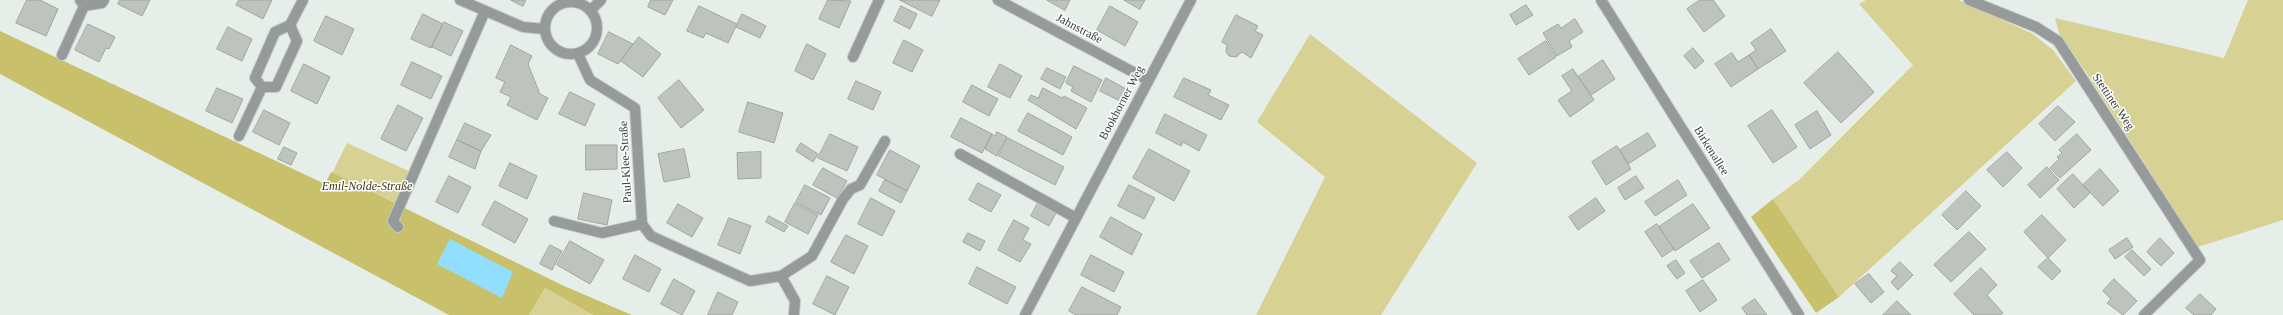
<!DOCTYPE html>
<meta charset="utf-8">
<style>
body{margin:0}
canvas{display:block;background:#e6eeea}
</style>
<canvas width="2283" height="315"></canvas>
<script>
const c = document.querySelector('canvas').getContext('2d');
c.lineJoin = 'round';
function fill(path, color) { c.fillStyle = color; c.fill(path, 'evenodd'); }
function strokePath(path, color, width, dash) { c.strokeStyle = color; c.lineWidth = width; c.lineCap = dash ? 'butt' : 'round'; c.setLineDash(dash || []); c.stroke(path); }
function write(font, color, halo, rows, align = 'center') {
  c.font = font + ' Georgia,serif'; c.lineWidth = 3; c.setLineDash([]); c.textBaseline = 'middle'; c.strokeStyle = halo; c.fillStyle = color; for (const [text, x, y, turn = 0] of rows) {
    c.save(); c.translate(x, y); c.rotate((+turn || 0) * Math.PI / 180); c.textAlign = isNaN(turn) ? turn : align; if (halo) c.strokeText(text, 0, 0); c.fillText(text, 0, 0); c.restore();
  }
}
fill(new Path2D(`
 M1866,0H1959L2033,34L2053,50L2076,81L1839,297L1773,199L1800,179L1913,65L1859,4Z
 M2248,0H2283V220L2198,247L2086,72L2059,33L2055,18L2224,58Z
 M1310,34L1477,163L1381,315H1256L1325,177L1257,122Z
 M347,143L411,172L399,202L373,223L319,200Z
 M545,288L593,315H529Z`), '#d7d293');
fill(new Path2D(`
 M0,31L325,184L331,172L564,286L632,315H593L545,288L529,315H449L0,74Z
 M1773,199L1839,297L1816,313L1751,217Z`), '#c8c06a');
fill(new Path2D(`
 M450,239L513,272L502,298L437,264Z`), '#92defe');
const building = new Path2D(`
 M27,0H40L58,9L46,36L16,23Z
 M120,0H150L142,16L118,4Z
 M239,0H272L263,19L236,5Z
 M511,0H526L523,6Z
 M651,0H673L665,15L648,7Z
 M828,0L851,1L839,28L819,19Z
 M900,0H940L932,16Z
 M1047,0H1070L1065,10Z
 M1124,0H1145L1140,9Z
 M1700,0H1713L1725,16L1704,32L1687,9Z
 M1526,5L1533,15L1516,25L1510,15Z
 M699,6L737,24L728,43L706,33L703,38L687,31Z
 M901,6L917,14L910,29L894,21Z
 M1110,6L1138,22L1125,46L1097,30Z
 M423,14L443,24L431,48L411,39Z
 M742,14L766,26L760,38L736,27Z
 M1236,15L1258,26L1255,31L1263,35L1251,58L1242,52L1236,57L1229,56L1226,52L1227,45L1222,42Z
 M326,16L354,29L342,55L314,41Z
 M1575,19L1583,32L1569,41L1572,47L1557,56L1543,33L1558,24L1561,28Z
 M444,22L463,31L451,56L432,47Z
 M88,24L115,37L109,49L106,48L99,62L75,50Z
 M228,27L252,39L242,61L217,49Z
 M1771,29L1786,51L1758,69L1749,55L1756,50L1751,43Z
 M609,32L633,44L618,64L598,54Z
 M639,37L661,54L643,77L621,61Z
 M904,40L923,50L912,72L893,63Z
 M1546,41L1556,57L1529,75L1518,59Z
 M807,44L826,54L813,80L795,71Z
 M511,45L532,56L528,64L540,94L548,98L537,120L507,105L511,97L500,92L505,82L496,78Z
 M1693,48L1704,61L1695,69L1684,56Z
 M1838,52L1874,92L1841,123L1804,83Z
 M1732,53L1738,62L1749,55L1758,69L1731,87L1715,64Z
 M1603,60L1615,79L1591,95L1578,77Z
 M412,62L442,76L431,99L401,85Z
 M304,64L330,77L317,104L291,91Z
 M1000,64L1022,76L1010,98L988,87Z
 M1074,66L1102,80L1091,102L1071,91L1073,87L1066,83Z
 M1047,68L1066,77L1060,89L1041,79Z
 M1573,69L1594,100L1570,117L1558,100L1572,91L1562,76Z
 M1106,78L1128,90L1122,102L1100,91Z
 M1184,78L1211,90L1208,95L1229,105L1221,120L1174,97Z
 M679,80L704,110L681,128L658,98Z
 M856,81L881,92L873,110L848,99Z
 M972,85L998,99L989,116L963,102Z
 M217,88L243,99L232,123L206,111Z
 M1043,88L1062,98L1064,96L1087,108L1076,129L1028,100L1031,95L1038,98Z
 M570,92L595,104L585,126L559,114Z
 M748,102L783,113L774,143L739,132Z
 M398,105L423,118L406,151L381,139Z
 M2058,106L2075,122L2055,141L2039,124Z
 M264,110L290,123L279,145L253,132Z
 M1772,110L1797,147L1773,163L1748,126Z
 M1817,111L1831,135L1810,149L1795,125Z
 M1028,113L1072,137L1063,155L1018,131Z
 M1165,114L1207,135L1199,151L1183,142L1181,146L1156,133Z
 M961,118L992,134L982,153L951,137Z
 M465,123L491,135L481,151L457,140Z
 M997,132L1007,137L997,156L985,149L992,134L995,136Z
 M1648,133L1656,146L1628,164L1620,150Z
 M830,134L858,147L847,171L818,158Z
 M2077,134L2091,150L2060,178L2050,168L2059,159L2057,157L2062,153L2059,150Z
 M1008,138L1064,167L1055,185L999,156Z
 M457,140L481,151L475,169L449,157Z
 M801,143L818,154L813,162L796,151Z
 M586,145H617V169L586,170Z
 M1617,146L1631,169L1606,185L1592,162Z
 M284,147L297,153L291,165L278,159Z
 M684,149L690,177L664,182L658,154Z
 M1149,149L1190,171L1174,201L1133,178Z
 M890,150L920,166L907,191L877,175Z
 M761,152V178L738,179L737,153Z
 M2007,152L2022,168L2003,187L1987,170Z
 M510,163L537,176L527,199L499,186Z
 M2047,167L2059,180L2040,198L2028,185Z
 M823,168L847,181L837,198L813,185Z
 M2100,169L2119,191L2103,206L2083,185Z
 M2073,174L2090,193L2074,208L2057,189Z
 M449,176L471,187L458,213L436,202Z
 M1636,176L1644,188L1625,200L1618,188Z
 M885,180L907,191L901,203L879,191Z
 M1678,180L1687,195L1655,216L1645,202Z
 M978,183L1001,195L991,212L969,200Z
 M805,185L830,198L821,215L796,202Z
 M1129,185L1155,198L1144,219L1118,206Z
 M1966,191L1981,206L1957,230L1942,215Z
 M584,193L612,200L607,225L578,219Z
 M871,198L895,211L882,236L858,224Z
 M1596,198L1605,211L1578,230L1569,217Z
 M495,201L528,219L515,243L482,225Z
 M795,203L818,215L808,234L785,222Z
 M1038,203L1056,213L1049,226L1031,216Z
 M678,204L703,218L692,237L667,223Z
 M1693,204L1710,228L1675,251L1659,227Z
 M2042,215L2066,240L2048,258L2024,232Z
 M769,216L788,226L784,232L766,222Z
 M1111,217L1142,234L1132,255L1100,237Z
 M729,218L751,226L740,254L718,245Z
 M1014,220L1029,228L1023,240L1031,244L1020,262L998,250Z
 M1657,224L1674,249L1662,257L1645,232Z
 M1969,232L1986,249L1951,282L1934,265Z
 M968,233L985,241L980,251L963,242Z
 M846,235L868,246L854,274L831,262Z
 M2127,238L2133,247L2115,259L2109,250Z
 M2160,238L2174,253L2161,266L2147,252Z
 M570,241L604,260L590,284L557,265Z
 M1719,243L1730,260L1702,278L1690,261Z
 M550,245L562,251L552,270L540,264Z
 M2132,250L2151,269L2144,276L2125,257Z
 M635,255L661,269L649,292L623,279Z
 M1091,255L1124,272L1114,292L1081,275Z
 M2048,258L2061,271L2052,280L2038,267Z
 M1676,260L1685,273L1677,279L1667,266Z
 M1900,262L1913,275L1898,290L1891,282L1897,276L1891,271Z
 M977,267L1016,287L1007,304L969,284Z
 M1981,268L1997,285L1987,295L2003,313L2000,315H1974L1954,294Z
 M1869,274L1884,292L1871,303L1855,284Z
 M827,276L849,287L835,315L813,304Z
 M674,279L695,291L682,315L661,304Z
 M2114,279L2137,301L2123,315L2107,303L2111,299L2103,291Z
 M1703,280L1717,300L1700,312L1686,291Z
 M1082,287L1121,307L1117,315H1076L1069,311Z
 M718,292L738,302L732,315H708Z
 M2200,294L2216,309L2211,315H2194L2186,308Z
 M1755,299L1767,315H1747L1742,308Z
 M1897,301L1911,315H1883Z`);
fill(building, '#bfc3bd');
strokePath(building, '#a1a59f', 1);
const minor = new Path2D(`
 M460,0L523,27L545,29
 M998,0L1148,80
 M1601,0L1799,315
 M1969,0L2036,27L2058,41L2200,260L2144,315
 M545 28a26 26 0 1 1 52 0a26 26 0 1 1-52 0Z
 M84,6L102,3L104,0
 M591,10L601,0
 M578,54L590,80L635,108L642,224L651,236L750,281L781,276L812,256L843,199L851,189L860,185L885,141
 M62,55L84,6L80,0
 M853,57L879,0
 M262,87H276L297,41L290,25
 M239,136L262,87L255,78L275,32L290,25L303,0
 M960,154L1076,218
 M554,221L602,233L642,224
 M398,227L393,221L485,11
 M781,276L795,301L794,315
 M1025,315L1191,0`);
strokePath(minor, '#c3cac7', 12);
strokePath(minor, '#969a9a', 10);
write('12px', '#393c3a', '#fff', [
 ["Jahnstraße",1079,29,28],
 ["Stettiner Weg",2113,102,56],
 ["Bookhorner Weg",1122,103,-62],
 ["Birkenallee",1711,151,58],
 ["Paul-Klee-Straße",626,162,-93]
]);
write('italic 12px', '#3a3611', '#fff', [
 ["Emil-Nolde-Straße",367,187]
]);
</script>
